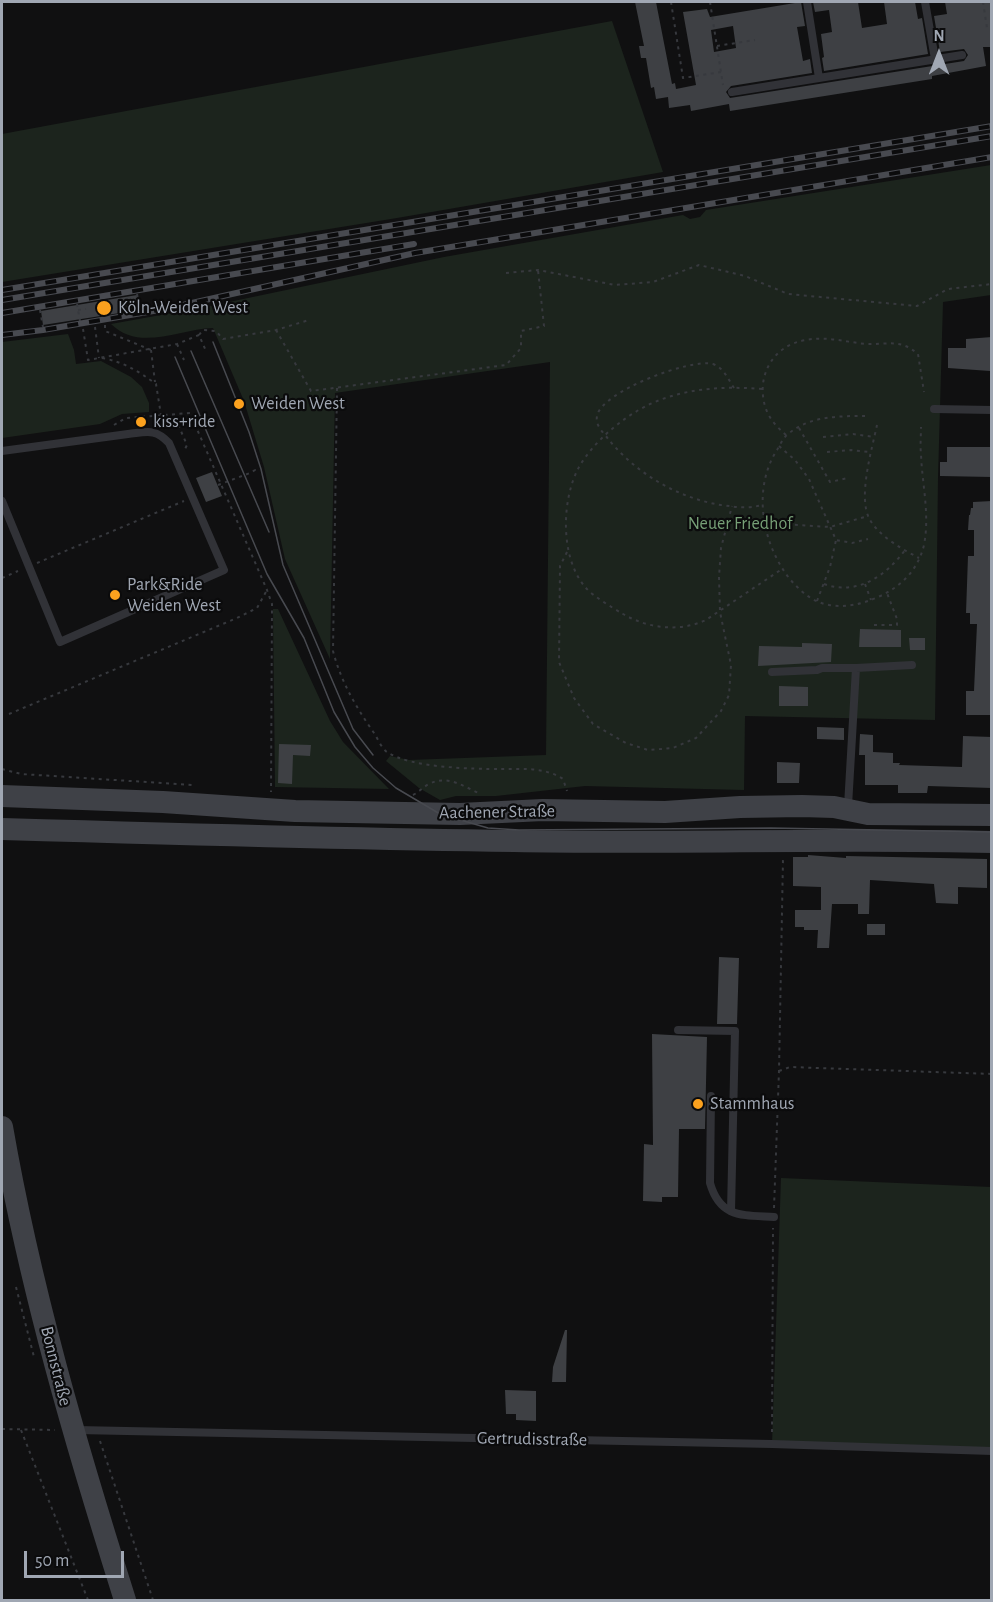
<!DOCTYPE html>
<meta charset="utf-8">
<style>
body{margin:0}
#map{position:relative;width:993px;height:1602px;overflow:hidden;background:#101011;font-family:"Alegreya Sans",sans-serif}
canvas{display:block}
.frame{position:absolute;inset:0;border:3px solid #a0a7b3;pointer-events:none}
.north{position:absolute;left:909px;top:24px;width:60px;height:60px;-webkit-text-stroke:4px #0b0b0c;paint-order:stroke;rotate:0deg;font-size:16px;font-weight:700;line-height:24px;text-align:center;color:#a0a7b3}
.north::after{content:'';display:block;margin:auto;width:21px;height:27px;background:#a0a7b3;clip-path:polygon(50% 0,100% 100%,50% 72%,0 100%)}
.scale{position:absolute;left:24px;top:1551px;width:100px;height:27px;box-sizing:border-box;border:3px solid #a0a7b3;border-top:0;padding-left:8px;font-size:18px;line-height:21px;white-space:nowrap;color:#a0a7b3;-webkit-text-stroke:4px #0b0b0c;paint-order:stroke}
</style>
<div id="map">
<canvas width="993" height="1602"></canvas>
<div class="frame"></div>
<div class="north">N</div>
<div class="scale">50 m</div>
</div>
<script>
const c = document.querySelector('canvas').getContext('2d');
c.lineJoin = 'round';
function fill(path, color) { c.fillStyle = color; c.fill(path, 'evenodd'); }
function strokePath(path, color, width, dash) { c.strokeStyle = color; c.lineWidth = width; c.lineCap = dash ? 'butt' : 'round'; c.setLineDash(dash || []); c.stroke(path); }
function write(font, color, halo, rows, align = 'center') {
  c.font = font + ' "Alegreya Sans",sans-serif'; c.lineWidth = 4.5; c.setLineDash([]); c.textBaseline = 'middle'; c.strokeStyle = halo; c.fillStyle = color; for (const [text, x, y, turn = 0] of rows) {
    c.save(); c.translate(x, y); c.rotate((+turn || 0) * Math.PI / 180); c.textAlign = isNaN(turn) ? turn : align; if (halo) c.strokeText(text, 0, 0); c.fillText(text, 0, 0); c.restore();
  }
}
fill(new Path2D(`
 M612,21L663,172L397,218L2,282V134Z
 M991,165V295L943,302L938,478L935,720L745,716L744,790L585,786L496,796H456L440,800L419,788L386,761L390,756L409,760L546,755L550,362L335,393L330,659L285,559L264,467L244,401L213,328C179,329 139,352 111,324L205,307L444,257L683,215L690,219L700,217L706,210Z
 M68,334L74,350L76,364L101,361L131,377L142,387L149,403V412L122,414L100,424L2,438V342Z
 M273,609H278L330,721L343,742L389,789L275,787Z
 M781,1178L991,1187V1451L772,1444Z`), '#1c241d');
fill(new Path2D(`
 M635,2H656L672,84L675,83L676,89L696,85L683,12L707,9L710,17L801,2L805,26L797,27L803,61L810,59L812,73L731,86L726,92L730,98L964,61L968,55L964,49L940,52L934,16L947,14L945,2H992V47H983L986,66L932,76V79L730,111L729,104L691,111L690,105L669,108L668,97L656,99L654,87L651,88L646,58H641L639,46H644ZM733,26L736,48L714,52L711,30Z
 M813,2H858L862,28L887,24L884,2H915L918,19L922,18L928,54L824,71L822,58L824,57L821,34L832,32L829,10L815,12Z
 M137,295L139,310L43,325L41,311Z
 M992,337V369L990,371L948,368V348H966V339Z
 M947,447H992V477L940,476V462H947Z
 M212,472L222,496L206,502L196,478Z
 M992,501V715H966V691H974L977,624H970V613H966L968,556H974V530H968L969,515H970L971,508H973V502Z
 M860,629L901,630V647H859Z
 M909,638H925V650H910Z
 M802,643L832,644L831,662L758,666L759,646L802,647Z
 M779,686L808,687V706H779Z
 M817,727L844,728V740L817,739Z
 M860,734L873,735V752L893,753V763H900L899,765L962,767L963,736L992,737V788L928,786L927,793H898V785H865V755H859Z
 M279,744L311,745L310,756L293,755L292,784L278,783Z
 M777,762L800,763L799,783H777Z
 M808,855L846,858V856L987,859V888L958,887V904L936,903L934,884L870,880L869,914H858V904H832L829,948H817L818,930H804V927H795V910H821V887L793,886V857H808Z
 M867,924H885V935H867Z
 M719,957L739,958L737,1024H717Z
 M652,1034L707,1037L705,1129H679L678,1197H662V1202L643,1201L644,1144L653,1145Z
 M565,1330H567L566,1382H552L553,1367Z
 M505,1390L536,1391V1421L516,1420V1414H506Z`), '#3e4044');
strokePath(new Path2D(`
 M671,2L683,78L721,72
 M710,2L723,85
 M983,2L987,28H992
 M717,46L755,40
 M506,273L538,270L615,285L653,282L699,265L745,276L788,294L917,306L948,289L992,284
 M137,294L140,310
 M77,304L80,321
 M40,310L43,327
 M78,310L86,309
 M105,325V331L110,333L151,350
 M95,327L99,358
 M83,329L88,360L177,344L199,335L206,351
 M276,330L311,391L506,365L521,348V331L544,326L538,270
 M199,335L203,330L216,331L223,339L276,330L309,320
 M177,344L184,360
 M151,350L155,382
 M102,358C124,362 138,371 156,384L161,415L177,422L187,445L184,451
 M337,388L333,651C341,682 356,707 374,733C378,739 382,749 387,752C411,768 472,769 501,769C522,769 545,767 563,779L567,791
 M734,388C728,379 724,368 713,364C690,358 601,392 597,416C595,426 604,433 609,440C637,474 678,498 721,505C736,507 748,509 762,505
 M762,389C723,386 686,388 650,404C623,417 594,441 579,467C561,500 560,559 586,588C594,597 613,608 623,614C649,629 680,632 706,620L782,569
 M865,416C838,416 808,416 787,435C783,438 780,445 777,450C752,489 762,543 789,578C800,591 812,602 829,605C846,608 862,604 878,597C901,587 918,570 924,545C930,514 922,484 921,454C920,445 921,436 921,427
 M114,425L126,418L190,413L267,590L272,604L271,792
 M877,425C872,449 858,496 869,518C878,536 902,549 919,558
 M799,428L830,482L848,478
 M786,435C778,428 770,420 766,409C755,378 772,345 806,340C826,336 846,342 866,344C888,345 899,338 918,354L924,392
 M823,437L853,434L874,437
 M779,446L795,460L809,479L836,540L852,543L868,539
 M827,452L851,450L869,452
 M218,485L250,473L255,470L254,468
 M765,526L781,524L830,527L868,516
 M567,552L560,566L559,662L574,698L593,724L626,743L648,750L673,748L696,738L721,711L729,695L731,665L720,612L719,577L721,548L732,506
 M37,563L184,501
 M2,578L18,571
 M824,584C857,596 886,576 905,550
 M865,584L871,600
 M817,601L830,567L836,540
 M874,625H897V619L887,593
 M9,714L237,618L257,608L267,590
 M2,769L21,774L193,785
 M413,795C419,792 423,787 429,784C448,774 464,787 481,794
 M779,1071L790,1067L992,1074
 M774,1208L779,1071L783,859
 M16,1287L34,1357
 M2,1429L55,1430
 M21,1430L88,1600
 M772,1432L773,1228
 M100,1441L153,1600`), '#37393e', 2, [3, 4.5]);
strokePath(new Path2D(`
 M807,2L819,78
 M925,2L935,59
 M732,92L962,55
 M934,409L992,410
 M2,451L128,434C147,432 155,428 169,443L224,570L60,642L2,501
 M772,672L817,670L822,668H856
 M848,806L856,668L912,665
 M678,1030L735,1031L731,1211
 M711,1096L710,1183C720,1218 742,1215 774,1217
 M77,1430L772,1444L992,1451`), '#313237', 8);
strokePath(new Path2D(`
 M2,796L163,802L295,811L460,814L543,810L665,812L740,807L802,806L834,807L868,814L992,815
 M2,829C172,834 343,839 514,841C673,844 832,838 992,842
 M2,1127C30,1288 76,1445 125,1600`), '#3f4147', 22);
strokePath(new Path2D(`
 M213,342L249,432L261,469L283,565L353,729L373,755
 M191,351L269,532
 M175,357L267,574L304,638L334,712L355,747L373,768L396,788L440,814L488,828L519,830L771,828L992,832`), '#484a50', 1.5);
const rail = new Path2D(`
 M2,290L992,126
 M2,300L992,136
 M2,313L414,244
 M2,335L43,330L165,309L415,253L992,157`);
strokePath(rail, '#484a50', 6);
strokePath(rail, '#0b0b0c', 4, [11]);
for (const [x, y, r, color] of [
 [104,308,8,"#fba11e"],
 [239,404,6,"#fba11e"],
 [141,422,6,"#fba11e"],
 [115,595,6,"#fba11e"],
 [698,1104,6,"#fba11e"]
]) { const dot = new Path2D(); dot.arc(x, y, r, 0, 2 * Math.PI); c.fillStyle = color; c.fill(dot); strokePath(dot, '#0b0b0c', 2); }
write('18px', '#a0a7b3', '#0b0b0c', [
 ["Köln-Weiden West",118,308],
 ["Weiden West",251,404],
 ["kiss+ride",153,422],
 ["Park&Ride",127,585],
 ["Weiden West",127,606],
 ["Stammhaus",710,1104]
], 'left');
write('18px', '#769f76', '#0b0b0c', [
 ["Neuer Friedhof",740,524]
]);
write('18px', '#a0a7b3', '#0b0b0c', [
 ["Aachener Straße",497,812,-1],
 ["Bonnstraße",56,1366,76],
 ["Gertrudisstraße",532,1439,1]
]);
</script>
